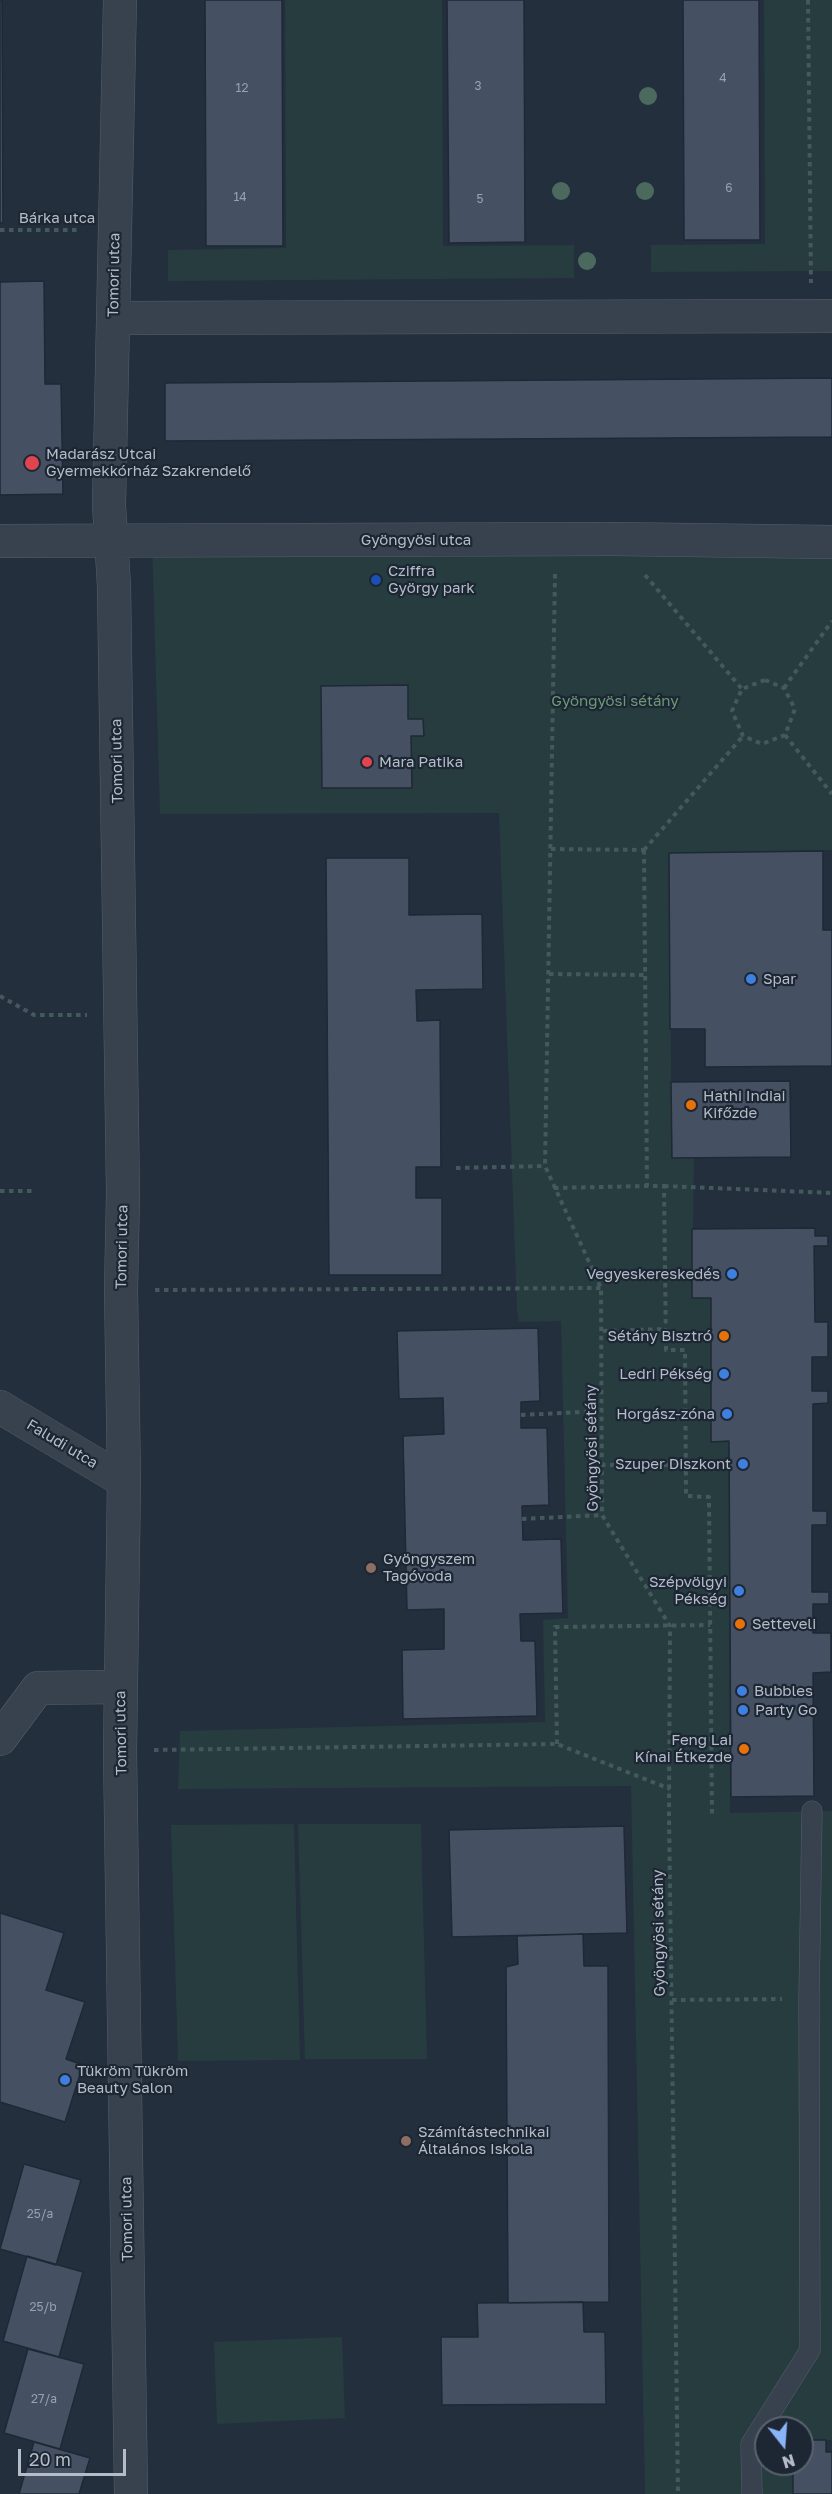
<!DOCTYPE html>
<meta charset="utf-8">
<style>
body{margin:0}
#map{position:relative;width:832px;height:2494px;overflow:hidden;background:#242f3e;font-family:"Golos Text",sans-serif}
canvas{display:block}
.north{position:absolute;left:754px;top:2416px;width:60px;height:60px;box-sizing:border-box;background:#1d2633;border:2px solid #59626f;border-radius:50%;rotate:163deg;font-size:16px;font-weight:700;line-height:24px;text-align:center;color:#b4bcc9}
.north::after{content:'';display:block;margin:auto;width:21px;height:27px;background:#8ab4f8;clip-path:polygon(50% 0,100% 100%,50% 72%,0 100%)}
.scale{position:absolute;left:18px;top:2449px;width:108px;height:27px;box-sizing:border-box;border:3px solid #b4bcc9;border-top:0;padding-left:8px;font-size:18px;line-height:21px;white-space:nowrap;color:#b4bcc9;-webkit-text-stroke:4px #1d2633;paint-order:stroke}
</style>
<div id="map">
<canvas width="832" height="2494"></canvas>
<div class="north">N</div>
<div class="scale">20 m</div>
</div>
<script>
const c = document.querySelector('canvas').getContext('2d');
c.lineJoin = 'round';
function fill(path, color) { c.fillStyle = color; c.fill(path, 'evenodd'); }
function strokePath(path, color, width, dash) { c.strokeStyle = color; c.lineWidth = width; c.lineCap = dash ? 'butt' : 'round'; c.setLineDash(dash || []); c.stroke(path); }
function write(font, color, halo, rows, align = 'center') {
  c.font = font + ' "Golos Text",sans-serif'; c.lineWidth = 4.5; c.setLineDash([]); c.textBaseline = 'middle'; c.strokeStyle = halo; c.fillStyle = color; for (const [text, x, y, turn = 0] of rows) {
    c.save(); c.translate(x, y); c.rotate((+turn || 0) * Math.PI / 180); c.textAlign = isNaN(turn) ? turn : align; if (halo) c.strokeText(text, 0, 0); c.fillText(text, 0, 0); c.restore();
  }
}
fill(new Path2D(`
 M285,0H442L443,246L574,245V278L168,281V250L286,248Z
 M764,0H832V271L651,272V245L765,244Z
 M152,540L832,542V850L669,853L672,1158H694L692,1297L711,1298V1441H729L730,1813L832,1811V2440H802V2428H766V2464H793V2494H645L631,1786L178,1789L180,1731L545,1722L543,1620L568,1618L561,1321L519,1322L517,1310L499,813L160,814Z
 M294,1824L300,2060L178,2061L171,1825Z
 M298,1824H421L427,2059H305Z
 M342,2337L345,2418L217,2424L214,2342Z`), '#263c3f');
const building = new Path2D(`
 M0,0H2L3,223H0Z
 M205,0H282L283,246H206Z
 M447,0H524L525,242L449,243Z
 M683,0H759L760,240H684Z
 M44,281L45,384H61L63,494L0,495V282Z
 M832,378V437L165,441V383Z
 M408,685V719H423L424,736H411L412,788H322L321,686Z
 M823,851V930H832V1066L705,1067V1029H670L669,853Z
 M326,858H409V915L482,914L483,989L416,990L417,1021L440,1020L441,1167H416V1198H442V1275H329Z
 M790,1081L791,1157L672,1158L671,1082Z
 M815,1228V1236H828V1246H814L815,1322H828V1357H812V1391H828V1403L813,1404V1511H827V1525H812V1592H829V1604H813V1633H831V1672L813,1673L814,1796L731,1797L729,1441L711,1442V1298H692V1229Z
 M538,1328L540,1401L521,1402V1428H547L549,1505L522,1506L523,1540L561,1539L563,1613L520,1614L521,1641H535L537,1716L403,1719L402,1650L444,1649V1609L407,1610L403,1436L444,1434L443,1398L399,1399L397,1331Z
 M624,1826L627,1933L452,1937L449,1830Z
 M0,1913L64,1933L46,1990L85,2002L66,2059L83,2065L65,2122L0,2102Z
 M583,1934L584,1966H608L609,2302L508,2303L506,1967L518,1964L517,1936Z
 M24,2164L81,2180L56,2265L0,2249Z
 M27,2256L83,2272L59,2357L3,2341Z
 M583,2302L584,2332H605L606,2404L442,2405L441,2337H478L477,2303Z
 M28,2349L84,2364L60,2449L4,2433Z
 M802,2440H826V2452H832V2494H793V2464H802Z
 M34,2442L90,2458L79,2494H19Z`);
fill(building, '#455162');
strokePath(building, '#1f2835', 1.5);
const service = new Path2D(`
 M752,2494L751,2444L810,2350L809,1999L812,1811`);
const minor = new Path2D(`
 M120,0L109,505L114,586L123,1193L121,1290L124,1481L120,1751L131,2494
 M113,318L832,316
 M0,541L614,539L832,542
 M0,1407L124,1481
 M0,1739L38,1688L120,1687`);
strokePath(service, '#565f6c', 21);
strokePath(minor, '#565f6c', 34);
strokePath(new Path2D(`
 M808,0L811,283
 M0,230H81
 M555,574L545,1166L601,1288L602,1515L670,1626L669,1815L678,2494
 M645,575L742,689
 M765,680L784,688L795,709L785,735L762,744L743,736L732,711L742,689Z
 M784,688L832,621
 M785,735L832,794
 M551,849L644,850
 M644,850L647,1186H664L666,1350H685L686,1496L709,1497L712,1814
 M644,850L743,736
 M549,974L645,975
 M0,996L34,1015H87
 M456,1168L545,1166
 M664,1186L832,1193
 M554,1188L647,1186
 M0,1191H35
 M155,1290L601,1288
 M603,1331L666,1329
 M521,1415L603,1411
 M601,1465H685
 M522,1519L602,1515
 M557,1744L555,1627L710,1625
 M154,1750L557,1744L670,1789
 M672,2000L782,1999`), '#44595c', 4, [4.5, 4.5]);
strokePath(service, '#38414e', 20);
strokePath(minor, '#38414e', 33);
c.fillStyle = '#4b6a5d';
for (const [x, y] of [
 [648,96],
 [561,191],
 [645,191],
 [587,261]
]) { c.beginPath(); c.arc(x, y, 9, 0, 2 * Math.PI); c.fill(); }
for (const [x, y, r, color] of [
 [32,463,8,"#e0444e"],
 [376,580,6,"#1a4fb4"],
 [367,762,6,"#e0444e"],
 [751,979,6,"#3f7fe0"],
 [691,1105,6,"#e8710a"],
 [732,1274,6,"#3f7fe0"],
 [724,1336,6,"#e8710a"],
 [724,1374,6,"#3f7fe0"],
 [727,1414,6,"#3f7fe0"],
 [743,1464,6,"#3f7fe0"],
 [371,1568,6,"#8d6e63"],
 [739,1591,6,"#3f7fe0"],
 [740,1624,6,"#e8710a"],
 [742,1691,6,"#3f7fe0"],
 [743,1710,6,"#3f7fe0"],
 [744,1749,6,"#e8710a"],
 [65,2080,6,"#3f7fe0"],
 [406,2141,6,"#8d6e63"]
]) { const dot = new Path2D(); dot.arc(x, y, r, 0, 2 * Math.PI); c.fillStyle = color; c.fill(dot); strokePath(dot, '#1d2633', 2); }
write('12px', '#98a1af', null, [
 ["4",723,78],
 ["3",478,86],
 ["12",242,88],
 ["6",729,188],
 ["14",240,197],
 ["5",480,199],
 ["25/a",40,2214],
 ["25/b",43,2307],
 ["27/a",44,2399]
]);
write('15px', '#b4bcc9', '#1d2633', [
 ["Bárka utca",57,218],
 ["Tomori utca",114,275,-89],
 ["Gyöngyösi utca",416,540],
 ["Tomori utca",117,761,-91],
 ["Tomori utca",122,1247,-89],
 ["Faludi utca",62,1444,31],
 ["Gyöngyösi sétány",592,1448,-91],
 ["Tomori utca",121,1733,-91],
 ["Gyöngyösi sétány",659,1933,-91],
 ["Tomori utca",127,2219,-91]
]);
write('15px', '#b4bcc9', '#1d2633', [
 ["Madarász Utcai",46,454],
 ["Gyermekkórház Szakrendelő",46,471],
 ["Cziffra",388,571],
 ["György park",388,588],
 ["Mara Patika",379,762],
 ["Spar",763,979],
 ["Hathi Indiai",703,1096],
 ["Kifőzde",703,1113],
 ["Vegyeskereskedés",720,1274,"right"],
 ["Sétány Bisztró",712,1336,"right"],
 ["Ledri Pékség",712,1374,"right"],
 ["Horgász-zóna",715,1414,"right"],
 ["Szuper Diszkont",731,1464,"right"],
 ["Gyöngyszem",383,1559],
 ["Tagóvoda",383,1576],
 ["Szépvölgyi",727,1582,"right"],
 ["Pékség",727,1599,"right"],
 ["Setteveli",752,1624],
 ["Bubbles",754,1691],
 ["Party Go",755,1710],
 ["Feng Lai",732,1740,"right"],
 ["Kínai Étkezde",732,1757,"right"],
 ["Tükröm Tükröm",77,2071],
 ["Beauty Salon",77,2088],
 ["Számítástechnikai",418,2132],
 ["Általános Iskola",418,2149]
], 'left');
write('15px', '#6b9a76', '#1d2633', [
 ["Gyöngyösi sétány",615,701]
]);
</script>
